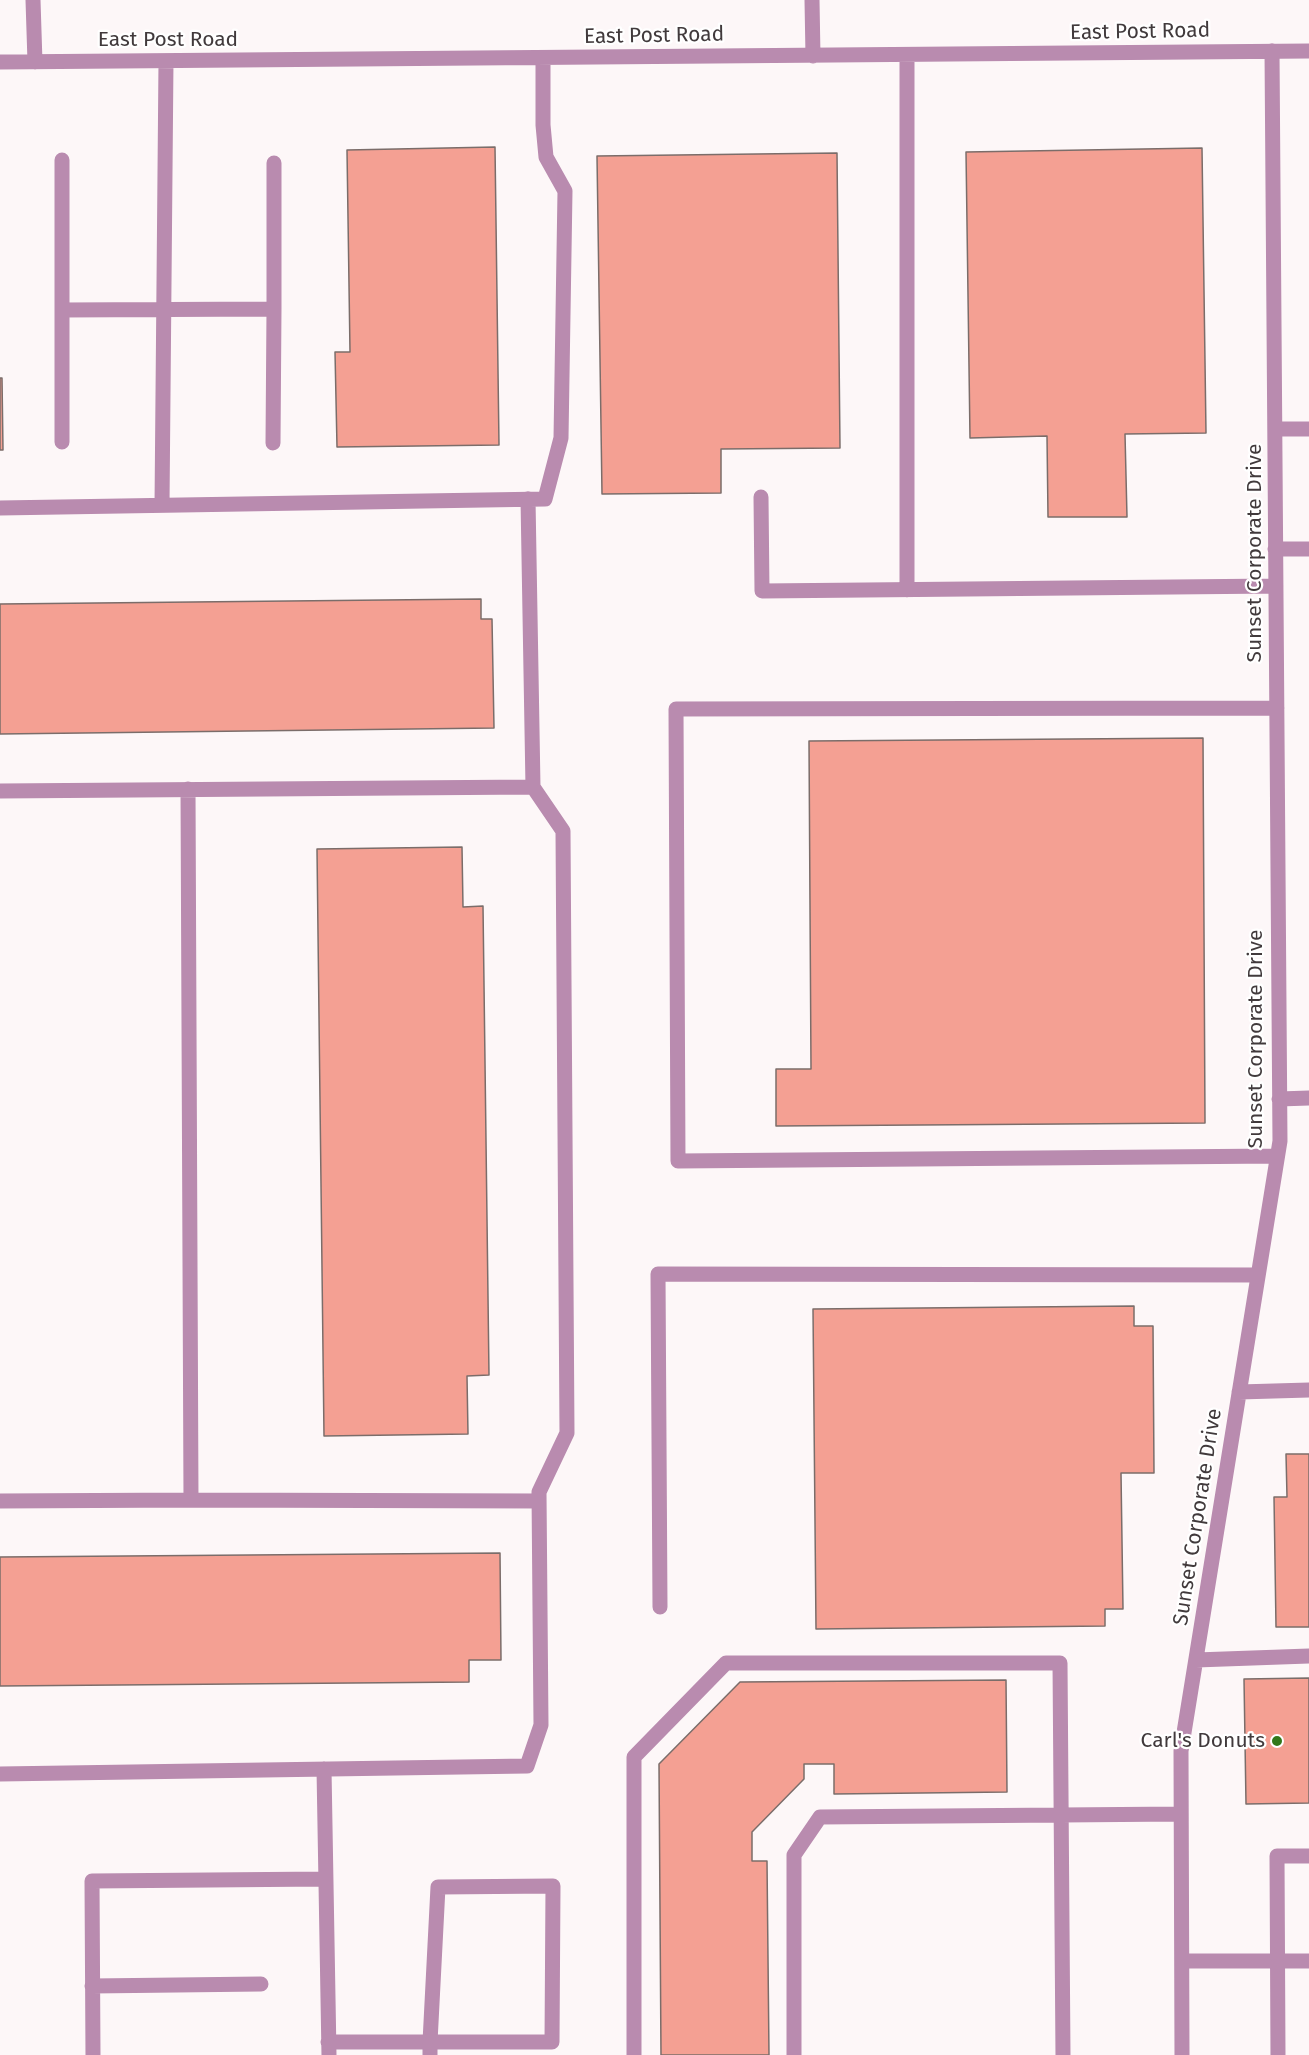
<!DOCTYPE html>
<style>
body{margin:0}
canvas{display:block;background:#fdf7f8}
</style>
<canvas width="1309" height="2055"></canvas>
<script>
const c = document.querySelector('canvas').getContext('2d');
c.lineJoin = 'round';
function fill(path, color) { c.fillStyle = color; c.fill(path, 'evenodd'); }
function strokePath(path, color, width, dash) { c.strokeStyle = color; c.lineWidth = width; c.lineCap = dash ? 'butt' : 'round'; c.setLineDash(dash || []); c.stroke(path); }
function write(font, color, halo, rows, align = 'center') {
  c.font = font + ' "Fira Sans",sans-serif'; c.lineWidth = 4.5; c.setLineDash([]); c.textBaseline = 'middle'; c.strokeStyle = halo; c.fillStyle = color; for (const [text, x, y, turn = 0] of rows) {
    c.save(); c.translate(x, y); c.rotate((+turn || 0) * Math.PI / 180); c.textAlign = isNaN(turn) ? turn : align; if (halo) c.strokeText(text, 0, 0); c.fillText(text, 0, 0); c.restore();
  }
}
const building = new Path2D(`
 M495,147L499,445L337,447L335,352H350L347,150Z
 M1202,148L1206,433L1125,434L1127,517H1048L1047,436L970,438L966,152Z
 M837,153L840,448L721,449V493L602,494L597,156Z
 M0,378H2L3,450H0Z
 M481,599V619H492L494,728L0,734V604Z
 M1203,738L1205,1123L776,1126V1069H811L809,741Z
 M462,847L463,907L483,906L489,1375L467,1376L468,1434L324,1436L317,849Z
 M1134,1306V1326H1153L1154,1473H1121L1123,1609H1105V1626L816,1629L813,1309Z
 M1286,1454H1309V1627H1276L1274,1497H1287Z
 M500,1553L501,1660H469V1682L0,1686V1557Z
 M1309,1678V1803L1246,1804L1244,1679Z
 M1006,1680L1007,1792L834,1794V1764H804V1779L752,1832V1861H767L769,2055H661L659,1764L740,1682Z`);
fill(building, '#f4a093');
strokePath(building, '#7b6d6a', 1.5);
strokePath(new Path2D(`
 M33,0L35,62
 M812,0L813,56
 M907,55V590
 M0,62L1309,51
 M62,160V310
 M274,163V309
 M1275,429H1309
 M62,442V310L274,309L273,443
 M761,497L762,591L1276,586
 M162,505L166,61
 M0,508L545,499L561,438L565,191L546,157L543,125V58
 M1275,549H1309
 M1277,708L676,709L678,1161L1277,1156
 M0,791L533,787
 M1279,1099L1309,1098
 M1239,1392L1309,1390
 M191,1500L539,1501
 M0,1501L191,1500L188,789
 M660,1607L658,1274L1258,1275
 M1196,1660L1309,1656
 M324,1769L329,2055
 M0,1774L527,1766L541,1725L539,1492L567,1433L563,831L533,787L528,499
 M1182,1961H1309
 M92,1986L261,1984
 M328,2042H552L553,1886L438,1887L430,2042V2055
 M93,2055L92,1881L325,1879
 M634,2055V1757L726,1663H1060L1063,2055
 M794,2055V1855L820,1817L1181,1814
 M1182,2055L1181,1751L1280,1141L1272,51
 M1278,2055L1277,1856H1309`), '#b98baf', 15);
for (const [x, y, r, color] of [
 [1277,1741,6,"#32781b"]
]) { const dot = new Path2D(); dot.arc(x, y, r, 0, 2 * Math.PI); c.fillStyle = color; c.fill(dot); strokePath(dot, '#fff', 2); }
write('21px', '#413a3c', '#fff', [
 ["East Post Road",1140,32,-1],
 ["East Post Road",654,36,-1],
 ["East Post Road",168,40],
 ["Sunset Corporate Drive",1255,553,-90],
 ["Sunset Corporate Drive",1256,1039,-90],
 ["Sunset Corporate Drive",1198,1517,-81]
]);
write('21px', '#413a3c', '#fff', [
 ["Carl's Donuts",1265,1741]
], 'right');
</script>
